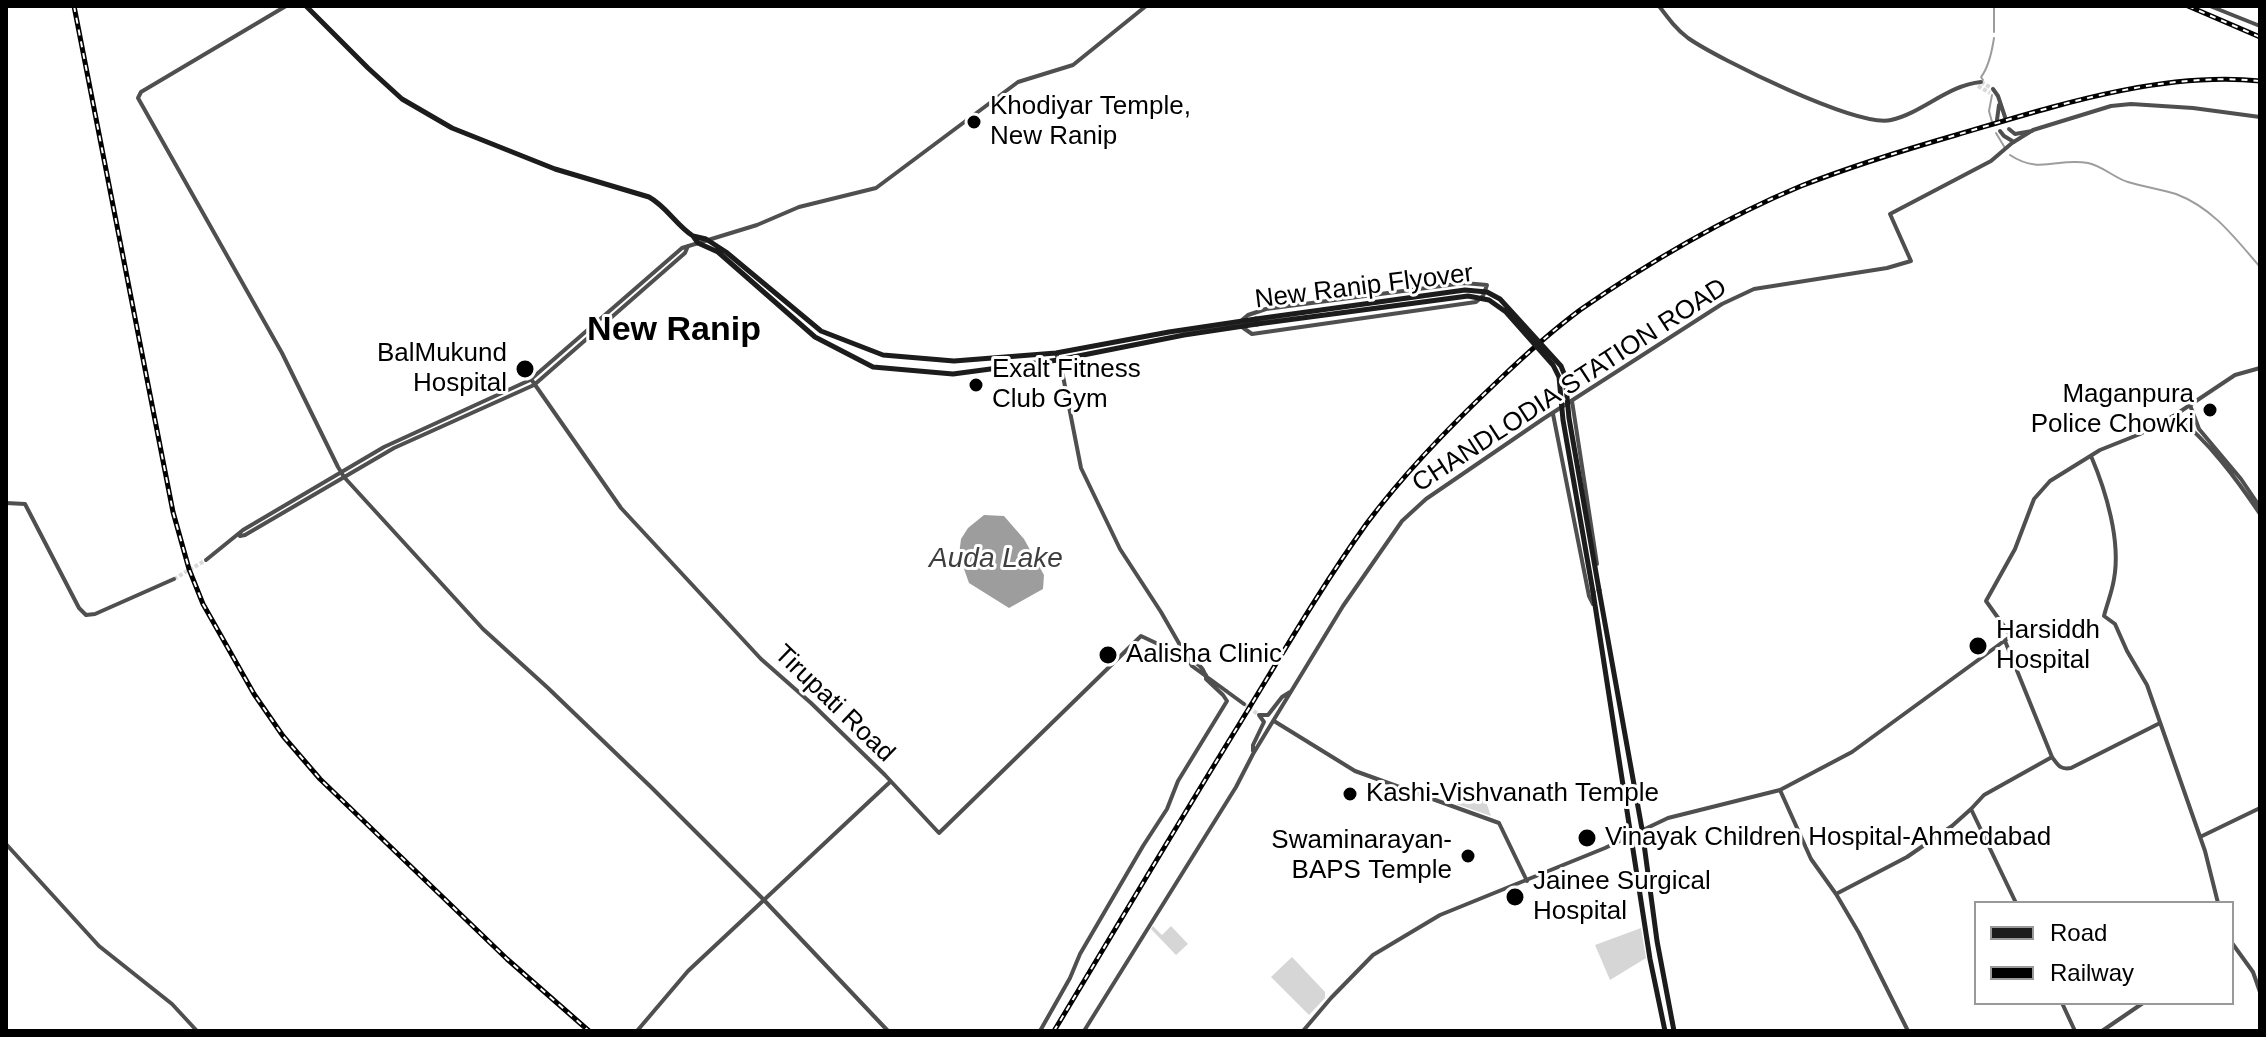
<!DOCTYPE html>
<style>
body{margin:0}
#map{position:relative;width:2266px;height:1037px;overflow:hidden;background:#fff;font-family:Arial,sans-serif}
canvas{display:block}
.frame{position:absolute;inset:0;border:8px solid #000;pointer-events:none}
.legend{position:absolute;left:1974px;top:901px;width:260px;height:104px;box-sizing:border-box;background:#fff;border:2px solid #999;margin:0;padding:10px 14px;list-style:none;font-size:24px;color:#000}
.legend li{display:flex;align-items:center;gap:16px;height:40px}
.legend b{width:40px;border:2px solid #999}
</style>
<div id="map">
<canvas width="2266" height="1037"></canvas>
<div class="frame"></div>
<ul class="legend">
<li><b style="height:10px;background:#1c1c1c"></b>Road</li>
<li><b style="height:10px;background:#000"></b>Railway</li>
</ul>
</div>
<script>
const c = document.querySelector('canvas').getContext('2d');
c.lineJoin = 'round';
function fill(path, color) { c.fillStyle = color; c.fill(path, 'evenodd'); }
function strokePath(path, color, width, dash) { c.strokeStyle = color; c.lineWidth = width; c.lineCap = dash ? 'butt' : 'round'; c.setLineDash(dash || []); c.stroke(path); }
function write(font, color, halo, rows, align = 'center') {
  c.font = font + ' Arial,sans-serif'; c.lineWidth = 6; c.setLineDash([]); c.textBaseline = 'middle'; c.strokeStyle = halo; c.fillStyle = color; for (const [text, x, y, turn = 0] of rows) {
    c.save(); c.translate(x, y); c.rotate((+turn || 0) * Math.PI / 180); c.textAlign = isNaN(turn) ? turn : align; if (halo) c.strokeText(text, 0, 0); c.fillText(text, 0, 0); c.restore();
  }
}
fill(new Path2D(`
 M1483,793L1491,816L1456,804Z
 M1153,926L1162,935L1171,926L1188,944L1176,955L1151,929Z
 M1641,928L1646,958L1610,980L1595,945Z
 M1292,957L1325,992V998L1309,1015L1271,977Z`), '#d6d6d6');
fill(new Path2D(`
 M984,515L1004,516L1024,539L1044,575L1043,589L1009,608L969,583L959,555L961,539L968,528Z`), '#9d9d9d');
strokePath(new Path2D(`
 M1994,32V6
 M1983,80L1981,77C1989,67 1992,51 1994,38
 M1992,95L1989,111L1992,122
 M1996,133L2005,148
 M2010,155C2040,175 2058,157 2088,163C2103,166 2114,178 2128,182C2144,187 2160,189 2176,194C2213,208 2235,238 2260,267`), '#9d9d9d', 2);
strokePath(new Path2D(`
 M1981,82L1993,89
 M1978,86L1990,93
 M174,579L206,560
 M1244,704L1259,715`), '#d9d9d9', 4, [4, 2]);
strokePath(new Path2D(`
 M286,6L141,92L138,98L282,353L338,467L344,477L483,629L548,688L652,788L763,899L888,1031
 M1659,6C1668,18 1676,29 1688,38C1718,59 1858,128 1891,120C1922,113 1948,85 1981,82
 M2210,6L2260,26
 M1993,89L1998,96L2005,117
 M1997,120L1999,105
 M2009,129L2015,134L2032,131
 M2000,131L2004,136L2014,142
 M1242,320L1248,315L1266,309L1464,283L1487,285L1483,296L1476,302L1252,334L1242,327
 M1056,353L1062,371L1081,468L1120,549L1161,612L1192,666L1244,704
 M531,379L621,508L761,659L811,703L885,775L939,833L1141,636L1190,659
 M1572,401L1597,564
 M2190,405L2199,429L2241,479L2260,507
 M1553,414L1589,596L1593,604
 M2175,415C2209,442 2236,478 2260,514
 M2091,456C2106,491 2121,541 2114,579C2112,592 2107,604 2104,616L2115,624L2127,651L2147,685L2205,851L2218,903
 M6,503L25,504L79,608L86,615L95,614L174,579
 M240,536L245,535L394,448L534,385L685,253L688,246
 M206,560L243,530L384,447L530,380L682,248L757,225L799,207L876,188L1018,82L1073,65L1146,6
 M2005,641L2052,757
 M1191,661C1198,663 1203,668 1205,674
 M1274,721L1355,771L1499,823L1527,881
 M1253,751V745L1264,722L1259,715H1268L1282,697L1290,692
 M1780,790L1811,859L1836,894L1859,933L1908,1031
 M1971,809L2016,903
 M2200,837L2260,808
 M6,844L99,946L172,1004L197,1031
 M1836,894L1907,857L1952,826L1971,809L1984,795L2052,757C2058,765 2060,770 2071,768L2160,723
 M2232,943L2253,972L2260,992
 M2062,1003L2075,1031
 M637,1031L688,971L890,782
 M1040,1031L1070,978L1080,954L1143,846L1167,809L1178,781L1227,701L1223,695L1206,679V675
 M1084,1031L1236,787L1253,754L1343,606L1402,521L1426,499L1543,419L1722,304L1754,289L1887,268L1911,261L1890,214L1991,161L2012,143L2033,130L2111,106L2131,104L2193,108L2260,117
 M1303,1031L1331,998L1373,955L1440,915L1605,848L1668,818L1780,790L1852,752L2011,636L1986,601L2015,549L2034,499L2050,481L2100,450L2140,434L2175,415L2235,375L2260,368
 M2102,1031L2143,1003`), '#4f4f4f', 4);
strokePath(new Path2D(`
 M306,6L368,68L402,99L452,128L555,169L649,197C667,207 676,225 693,236
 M1256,319L1169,332L1056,353L954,361L883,355L821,331L726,252L706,239L693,236L698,243L718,252L815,337L873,367L953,374L1058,360L1184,335L1257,324
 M1599,590L1642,829L1657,941L1674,1031
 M1593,592L1650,959L1665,1031`), '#1c1c1c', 5);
const rail = new Path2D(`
 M74,6L173,512L189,569L203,604L254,694L283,736L320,779L507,959L589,1031
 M2188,6L2260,37
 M1054,1031C1116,928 1177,825 1240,723C1281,656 1321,587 1367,523C1406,471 1452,424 1500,379C1525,355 1552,331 1580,310C1646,264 1726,217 1801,186C1852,166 1904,150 1956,135C2052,107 2159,71 2260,81`);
strokePath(rail, '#000', 5);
strokePath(rail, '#fff', 2, [6]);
strokePath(new Path2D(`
 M1256,319L1465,290L1487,292L1500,299L1561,366L1565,376L1569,418L1599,590
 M1257,324L1468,296L1489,300L1506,312L1553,365L1559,377L1563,420L1593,592`), '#1c1c1c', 5);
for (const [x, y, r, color] of [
 [974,122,8,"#000"],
 [525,369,10,"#000"],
 [976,385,8,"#000"],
 [2210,410,8,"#000"],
 [1978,646,10,"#000"],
 [1108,655,10,"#000"],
 [1350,794,8,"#000"],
 [1587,838,10,"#000"],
 [1468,856,8,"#000"],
 [1515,897,10,"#000"]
]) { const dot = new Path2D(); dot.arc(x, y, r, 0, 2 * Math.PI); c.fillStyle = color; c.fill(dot); strokePath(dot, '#fff', 3); }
write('26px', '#000', '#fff', [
 ["Khodiyar Temple,",990,107],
 ["New Ranip",990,137],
 ["BalMukund",507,354,"right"],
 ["Hospital",507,384,"right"],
 ["Exalt Fitness",992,370],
 ["Club Gym",992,400],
 ["Maganpura",2194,395,"right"],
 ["Police Chowki",2194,425,"right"],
 ["Harsiddh",1996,631],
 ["Hospital",1996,661],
 ["Aalisha Clinic",1126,655],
 ["Kashi-Vishvanath Temple",1366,794],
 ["Vinayak Children Hospital-Ahmedabad",1605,838],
 ["Swaminarayan-",1452,841,"right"],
 ["BAPS Temple",1452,871,"right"],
 ["Jainee Surgical",1533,882],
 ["Hospital",1533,912]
], 'left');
write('26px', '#000', '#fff', [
 ["New Ranip Flyover",1364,287,-7],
 ["CHANDLODIA STATION ROAD",1570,386,-33],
 ["Tirupati Road",834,704,44]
]);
write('italic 28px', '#3e3e3e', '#fff', [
 ["Auda Lake",996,559]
]);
write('bold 34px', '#000', '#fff', [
 ["New Ranip",674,331]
]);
</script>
